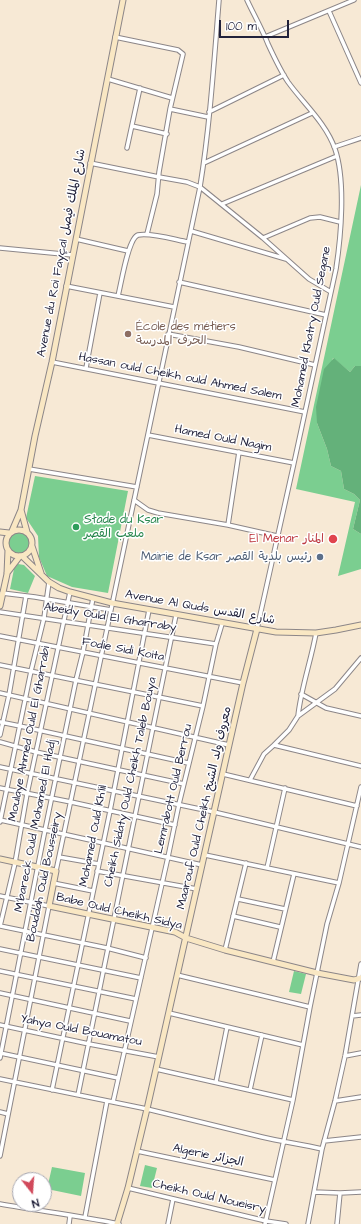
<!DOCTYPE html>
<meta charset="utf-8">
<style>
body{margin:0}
#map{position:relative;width:361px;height:1224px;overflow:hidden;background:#f7e9d5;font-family:"Architects Daughter",sans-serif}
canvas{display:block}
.north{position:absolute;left:12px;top:1172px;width:40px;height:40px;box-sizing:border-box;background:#fff;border:1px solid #a7a7b1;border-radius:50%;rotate:163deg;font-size:11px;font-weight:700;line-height:16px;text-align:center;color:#22223b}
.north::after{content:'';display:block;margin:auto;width:14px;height:18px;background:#d1495b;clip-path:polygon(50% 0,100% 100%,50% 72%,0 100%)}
.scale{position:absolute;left:219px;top:20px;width:70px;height:18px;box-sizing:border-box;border:2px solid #22223b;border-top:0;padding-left:5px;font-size:12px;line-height:14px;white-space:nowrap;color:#22223b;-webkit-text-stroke:3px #fff;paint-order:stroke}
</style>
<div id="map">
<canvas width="361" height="1224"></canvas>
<div class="north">N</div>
<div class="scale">100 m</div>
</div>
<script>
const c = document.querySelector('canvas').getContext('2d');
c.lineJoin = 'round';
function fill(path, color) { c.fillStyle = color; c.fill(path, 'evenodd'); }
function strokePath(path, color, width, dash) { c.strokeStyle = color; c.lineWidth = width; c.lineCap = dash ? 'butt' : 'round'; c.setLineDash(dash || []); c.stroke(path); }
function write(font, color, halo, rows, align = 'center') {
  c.font = font + ' "Architects Daughter","Playpen Sans Arabic",sans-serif'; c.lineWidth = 3; c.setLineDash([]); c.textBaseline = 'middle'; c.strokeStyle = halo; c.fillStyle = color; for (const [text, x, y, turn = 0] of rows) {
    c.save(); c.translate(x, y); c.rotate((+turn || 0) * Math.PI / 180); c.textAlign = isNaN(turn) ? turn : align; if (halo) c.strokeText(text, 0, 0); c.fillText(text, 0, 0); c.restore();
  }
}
fill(new Path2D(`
 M361,185V366H355L350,372L333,358L317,423L327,449L331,466L341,471L344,489L354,494L360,500L353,529L361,534V569L338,576L355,502L296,489Z
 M35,476L128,491L108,593L72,587L47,576L39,557L38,536L26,518Z
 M8 543a11 11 0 1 1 22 0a11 11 0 1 1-22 0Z
 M18,564L24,565L35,576L28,593L10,589L14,569Z
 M294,971L306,974L301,994L289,992Z
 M145,1165L157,1168L152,1188L140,1186Z
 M52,1167L85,1173L81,1196L47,1189Z`), '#7bce90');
fill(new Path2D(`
 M334,358L350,372L355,366H361V534L353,529L360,500L354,494L344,489L341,471L331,466L327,449L317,423L316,407L324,369Z`), '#64b17a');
const street = new Path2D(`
 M247,0C254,15 262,29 268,44C274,57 280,70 288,82C303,103 326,123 335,149C346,181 341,236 336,269L294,463L257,629
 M329,11L361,83
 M115,37L178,50L183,54L170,109L159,172L157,194L147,234
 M265,37L354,0
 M108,79L172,98
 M170,109L208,117
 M209,112L284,75
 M132,126L167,134
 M334,147L361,138
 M127,148L140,88
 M90,163L159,177L187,182L200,187L263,238L309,279L331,292
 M204,163L312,113
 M222,204L337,156
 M191,231L286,259
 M263,238L310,218L320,217L340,222
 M76,239L128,251
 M0,248L73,255
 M179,282L326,315
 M66,286L174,307
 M118,296C121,285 128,238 138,235C150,232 176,240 188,242
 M168,334L239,347L315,365
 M52,362L305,412
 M86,368L100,293
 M148,435L294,463
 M29,469L137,487
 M134,500L148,510L158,513L228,525L277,536
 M228,525L239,452
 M2,593L35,597L111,610
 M0,612L216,644
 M0,636L243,683
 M0,665L203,706
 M0,693L229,745
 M301,694L326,708L361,716
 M298,716C301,688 311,661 316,633
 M0,722L20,726L188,763
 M0,735L9,695L26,596
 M0,742L36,752L184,784
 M274,745L289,730L298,716L335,689L361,658
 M0,767L214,812L361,847
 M223,774L357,806
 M250,780L264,754L274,745L361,766
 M0,788L71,802L175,825
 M0,820L202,865
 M0,822L31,671L44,618L49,582
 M205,855L339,883
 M59,857L99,864
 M267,868L285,788
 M56,871L200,187C210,125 214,62 219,0
 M97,871L197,889
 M53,883L93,891
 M0,896L49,906L0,1156
 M238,899L285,909
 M233,916L280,927
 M0,926L15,863L27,794L70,592
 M0,926L107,948L146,958
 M0,949L141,978
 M225,950L246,863
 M273,962L294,874
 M0,971L136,999
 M177,975L310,1007
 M0,993L130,1021
 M169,1013L303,1045
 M352,1016L361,1015
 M0,1025L89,1044L159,1057
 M0,1053L118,1078
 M345,1056L361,1053
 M0,1058L45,830L76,680L83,652L93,598
 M156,1069L293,1100
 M0,1079L147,1109L262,1137C282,1142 302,1144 322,1149
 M216,1082L227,1027
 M52,1090L110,811L149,610
 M250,1090L262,1035
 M78,1095L176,615
 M335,1101L361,1097
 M113,1102L168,857L179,804L203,706L216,644L222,624
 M0,1112L8,1114
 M324,1141L361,1137
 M137,1151L275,1180
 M128,1188L266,1221L286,1224
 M314,1192L340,1193L361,1192
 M0,1204C40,1211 80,1216 119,1224
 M85,1217L107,1101
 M69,1224L70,1216
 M168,1224L173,1199
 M265,1224L293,1100L310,1007L327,924L339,883L361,787
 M308,1224L322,1149L335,1101L345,1056L361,964
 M337,1224L340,1193`);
const secondary = new Path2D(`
 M21,510L27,532
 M6 543a13 13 0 1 1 26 0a13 13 0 1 1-26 0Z
 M12,531L21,510L35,436L52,362L123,0
 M0,532L9,533
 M32,546L41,573
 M22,556L49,582L59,588L70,592L112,603L276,632L316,633L336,630L361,625
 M7,573L20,556
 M0,606L7,574L8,550
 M0,859L56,871L49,906L175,932L186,938L225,950L317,973L354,980L361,978
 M117,1224L128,1188L147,1109L243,683L257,629`);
strokePath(street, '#8c8688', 5.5);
strokePath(secondary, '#8c8688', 7);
strokePath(street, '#fff', 3.5);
strokePath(secondary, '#f9e7c3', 5);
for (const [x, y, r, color] of [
 [128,334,4,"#8d6e63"],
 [76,527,4,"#2e9e5b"],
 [333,539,5,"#e0444e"],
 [320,557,4,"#5c6f8a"]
]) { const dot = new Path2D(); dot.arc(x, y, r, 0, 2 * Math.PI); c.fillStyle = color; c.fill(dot); strokePath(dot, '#fff', 1.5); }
write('12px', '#22223b', '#fff', [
 ["Avenue du Roi Fayçal شارع الملك فيصل",62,253,-79],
 ["Mohamed Khatry Ould Segane",312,327,-79],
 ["Hassan ould Cheikh ould Ahmed Salem",180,377,11],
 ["Hamed Ould Nagim",223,439,11],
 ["Avenue Al Quds شارع القدس",200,608,10],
 ["Abeidy Ould El Gharraby",110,618,9],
 ["Fodie Sidi Koita",123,650,11],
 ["Moulaye Ahmed Ould El Gharrabi",30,734,-79],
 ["Cheikh Sidaty Ould Cheikh Taleb Bouya",131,782,-78],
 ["Lemrabott Ould Berrou",174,789,-77],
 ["Maarouf Ould Cheikh معروف ولد الشيخ",205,808,-77],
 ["M'bareck Ould Mohamed El Hadj",36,826,-79],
 ["Mohamed Ould Kh'lil",94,836,-79],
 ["Bouddah Ould Bousseiry",45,877,-78],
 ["Babe Ould Cheikh Sidya",119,912,13],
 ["Yahya Ould Bouamatou",81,1031,11],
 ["Algerie الجزائر",208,1156,12],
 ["Cheikh Ould Noueisry",209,1197,13]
]);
write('12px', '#785e54', '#fff', [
 ["École des métiers",136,327],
 ["الحرف المدرسة",136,341]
], 'left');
write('12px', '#27864d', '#fff', [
 ["Stade du Ksar",84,520],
 ["ملعب القصر",84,534]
], 'left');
write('12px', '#be3a42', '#fff', [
 ["El Menar المنار",324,539]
], 'right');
write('12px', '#4e5e75', '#fff', [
 ["Mairie de Ksar رئيس بلدية القصر",312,557]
], 'right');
</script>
